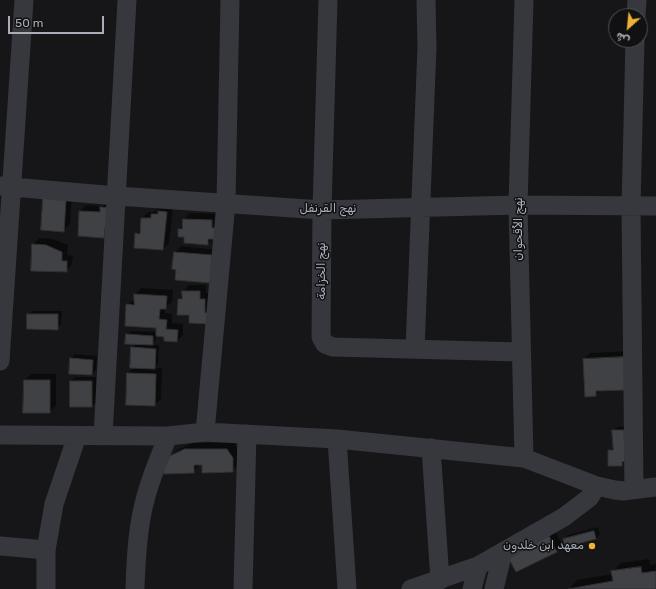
<!DOCTYPE html>
<meta charset="utf-8">
<style>
body{margin:0}
#map{position:relative;width:656px;height:589px;overflow:hidden;background:#161618;font-family:Rubik,"Noto Naskh Arabic",sans-serif}
canvas{display:block}
.north{position:absolute;left:608px;top:8px;width:40px;height:40px;box-sizing:border-box;background:#111113;border:1px solid #4d4f55;border-radius:50%;rotate:207deg;font-size:11px;font-weight:700;line-height:16px;text-align:center;color:#a8adb8}
.north::after{content:'';display:block;margin:auto;width:14px;height:18px;background:#f2b134;clip-path:polygon(50% 0,100% 100%,50% 72%,0 100%)}
.scale{position:absolute;left:8px;top:16px;width:96px;height:18px;box-sizing:border-box;border:2px solid #a8adb8;border-top:0;padding-left:5px;font-size:12px;line-height:14px;white-space:nowrap;color:#a8adb8;-webkit-text-stroke:3px #111113;paint-order:stroke}
</style>
<div id="map">
<canvas width="656" height="589"></canvas>
<div class="north">ش</div>
<div class="scale">50 m</div>
</div>
<script>
const c = document.querySelector('canvas').getContext('2d');
c.lineJoin = 'round';
function fill(path, color) { c.fillStyle = color; c.fill(path, 'evenodd'); }
function strokePath(path, color, width, dash) { c.strokeStyle = color; c.lineWidth = width; c.lineCap = dash ? 'butt' : 'round'; c.setLineDash(dash || []); c.stroke(path); }
function write(font, color, halo, rows, align = 'center') {
  c.font = font + ' Rubik,"Noto Naskh Arabic",sans-serif'; c.lineWidth = 3; c.setLineDash([]); c.textBaseline = 'middle'; c.strokeStyle = halo; c.fillStyle = color; for (const [text, x, y, turn = 0] of rows) {
    c.save(); c.translate(x, y); c.rotate((+turn || 0) * Math.PI / 180); c.textAlign = isNaN(turn) ? turn : align; if (halo) c.strokeText(text, 0, 0); c.fillText(text, 0, 0); c.restore();
  }
}
fill(new Path2D(`
 M72,194L70,224L64,230L44,199Z
 M108,201L110,230L104,237L80,211L86,205L103,206Z
 M173,206L169,243L163,249L136,234L141,229L142,218L148,212H154L158,208Z
 M190,213L218,214L213,238L208,244L179,236V229L184,225V219Z
 M39,238L53,239L68,245L67,255L73,256L72,264L66,271L32,245Z
 M181,246L218,250L216,276L175,252Z
 M189,285H206V293H211L216,317L190,314L179,299L183,296V291Z
 M141,288L173,290L172,302L165,308V313L172,314V323L183,324V335L177,341L165,336L156,335V340L152,345H159L158,364L155,368H162L161,399L154,405L127,404L128,373L134,368L132,348L136,343L127,335L131,331L157,332V327L127,305L135,299V295Z
 M32,311H62L61,324L57,329L28,315Z
 M630,351L601,390L596,395L584,359L590,353Z
 M75,354L97,356L96,370L91,374L71,358Z
 M31,374H56V406L49,412L25,380Z
 M75,377H96V402L92,406L71,381Z
 M627,426L625,461L621,465L609,451L614,447L613,431L617,427Z
 M192,443H234L239,451V465L232,471L200,464L193,472L171,456L178,450Z
 M598,527L600,534L596,538L564,539L568,535Z
 M555,531L562,545L556,551L509,557Z
 M649,559L650,565L656,564V589H569L577,580L613,574L612,572L621,563Z`), '#0007');
const building = new Path2D(`
 M43,198L66,200L64,232L41,230Z
 M100,207L114,208L113,228H105L104,238L78,236L79,211L100,212Z
 M158,211L167,212L163,250L134,248L135,233L140,234L141,218H151V214H158Z
 M183,219L212,220V228H217L216,239H208V245L184,243V237H178V229H182Z
 M32,244L46,245L62,252V261H67V272L31,271Z
 M174,252L212,255L210,283L175,280L176,270L172,269Z
 M182,291H200V299H205V313H210V324L189,323V315H177L178,299H182Z
 M134,294L167,296L166,309H160L159,319L167,320L166,329L178,330L177,342L164,341V337L156,336V328L125,326L126,304L134,305Z
 M27,314H58V330L27,329Z
 M126,334L153,336V345L125,344Z
 M131,347L156,349L155,369L130,368Z
 M624,357L626,390L596,391V396L585,397L583,359Z
 M70,358L93,360L92,375L69,374Z
 M127,373L156,374L155,406L126,405Z
 M24,380H50V413H23Z
 M70,381H92V407H70Z
 M612,430H624L625,461L622,462V466H608V450H613Z
 M185,449H227L233,458V472L202,473V465H194V473L164,474L163,470L170,456Z
 M594,531L596,539L565,547L563,539Z
 M549,536L557,552L516,572L508,557Z
 M641,567L642,573L656,571V589H568L613,581L611,571Z`);
fill(building, '#404145');
strokePath(building, '#303034', 1);
strokePath(new Path2D(`
 M328,0L322,210L321,337L325,344L333,347L520,352
 M636,16L637,0
 M0,186L117,196L322,210L518,205L656,206
 M415,349L427,47L426,0
 M0,361L24,0
 M205,432L226,203L230,0
 M0,435L168,436L205,432L337,439L524,458L597,486L615,490L623,491L656,487
 M103,436L127,0
 M337,439L347,589
 M431,448L440,580
 M524,458L518,205L524,0
 M634,489L631,207L635,40
 M0,546L46,550
 M135,587C136,562 137,537 142,513C147,487 158,461 168,436
 M46,589V550L54,504L77,436
 M243,589L247,434
 M411,589L478,566L564,517L589,498L597,486
 M472,589L478,566
 M494,589L503,552`), '#37383d', 19);
for (const [x, y, r, color] of [
 [592,546,4,"#f2b134"]
]) { const dot = new Path2D(); dot.arc(x, y, r, 0, 2 * Math.PI); c.fillStyle = color; c.fill(dot); strokePath(dot, '#111113', 1.5); }
write('12px', '#a8adb8', '#111113', [
 ["نهج القرنفل",328,209],
 ["نهج الأُقحوان",519,229,-90],
 ["نهج الخزامة",322,271,-90]
]);
write('12px', '#a8adb8', '#111113', [
 ["معهد ابن خلدون",584,546]
], 'right');
</script>
